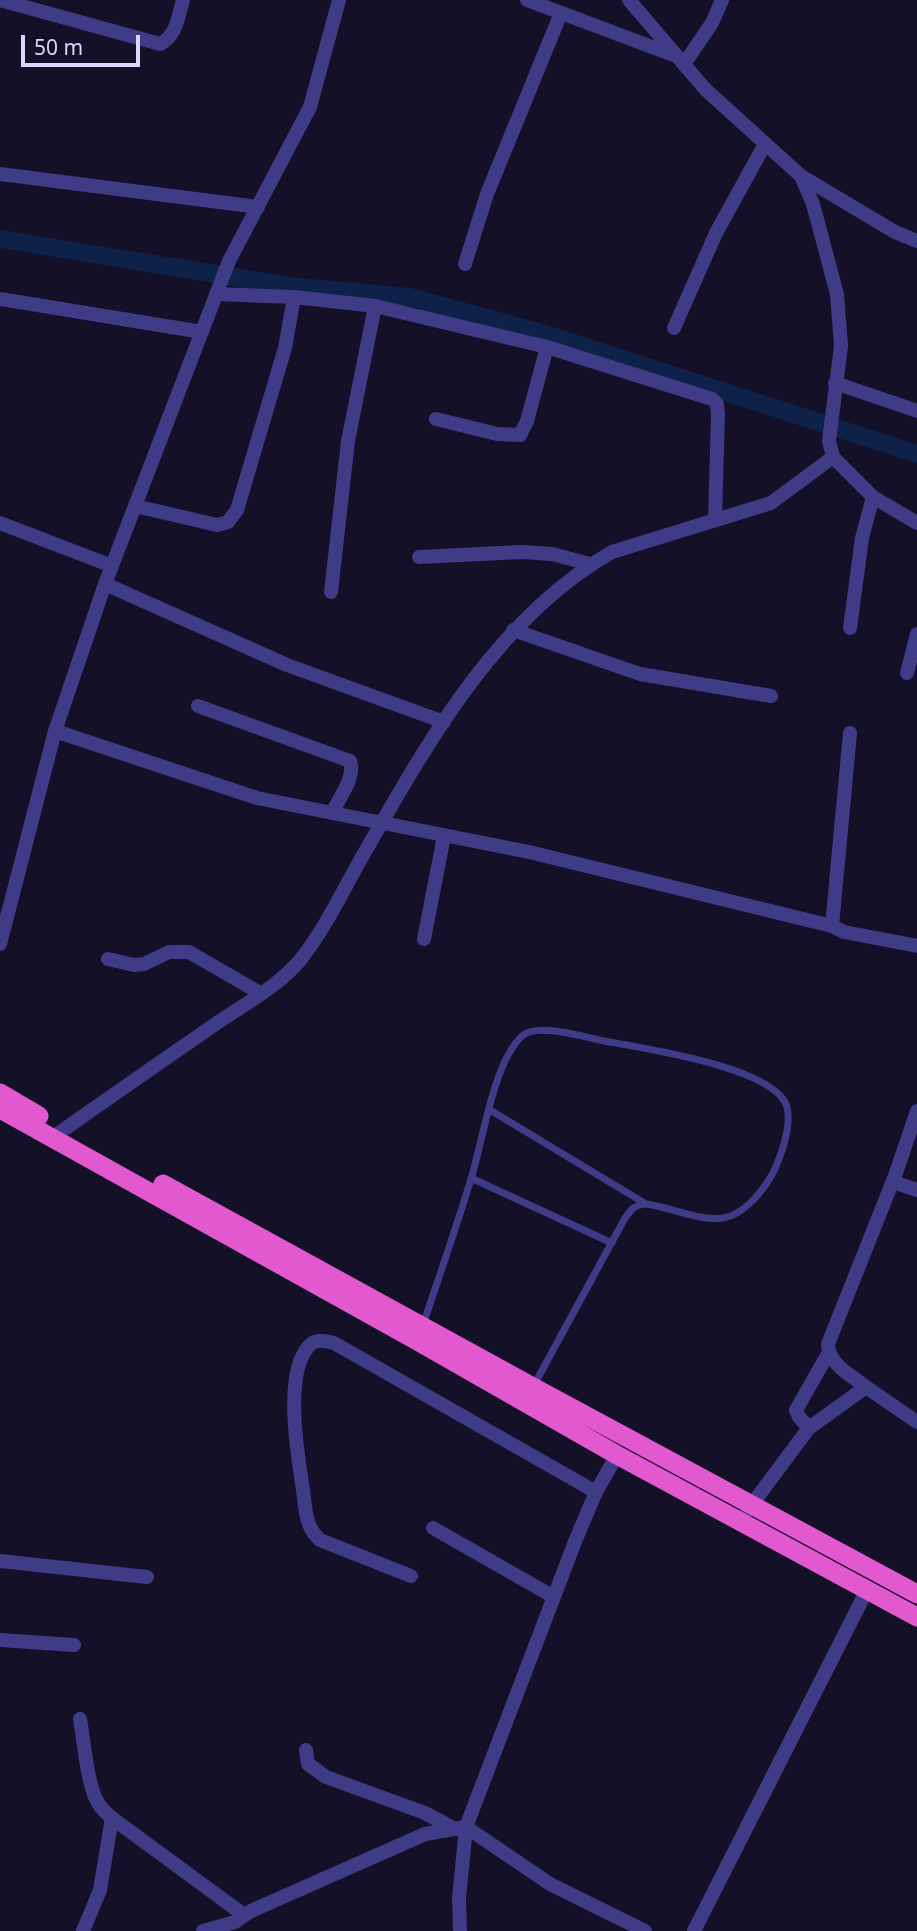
<!DOCTYPE html>
<style>
body{margin:0}
#map{position:relative;width:917px;height:1931px;overflow:hidden;background:#141027;font-family:"Noto Sans",sans-serif}
canvas{display:block}
.scale{position:absolute;left:21px;top:35px;width:119px;height:32px;box-sizing:border-box;border:4px solid #dcd6ff;border-top:0;padding-left:9px;font-size:21px;line-height:24px;white-space:nowrap;color:#dcd6ff;-webkit-text-stroke:5px #141027;paint-order:stroke}
</style>
<div id="map">
<canvas width="917" height="1931"></canvas>
<div class="scale">50 m</div>
</div>
<script>
const c = document.querySelector('canvas').getContext('2d');
c.lineJoin = 'round';
function strokePath(path, color, width, dash) { c.strokeStyle = color; c.lineWidth = width; c.lineCap = dash ? 'butt' : 'round'; c.setLineDash(dash || []); c.stroke(path); }
strokePath(new Path2D(`
 M0,239L289,286L410,297L549,335L917,454`), '#0d2149', 18);
strokePath(new Path2D(`
 M490,1110L646,1204
 M471,1178L612,1243
 M423,1325C439,1277 456,1228 471,1179C483,1141 493,1063 522,1036C537,1022 584,1037 604,1041C641,1048 776,1067 787,1107C792,1126 781,1156 773,1173C763,1191 744,1215 723,1218C704,1221 679,1211 661,1207C652,1205 644,1202 635,1207C631,1209 628,1215 625,1218L533,1387`), '#403b86', 7);
strokePath(new Path2D(`
 M0,0L160,44C177,35 178,17 183,0
 M527,0L676,56
 M629,0L705,89L801,176L813,204L837,294L841,346L829,441L833,457L873,497L917,523
 M684,64L712,23L722,0
 M0,174L258,207
 M801,176L895,232L917,241
 M465,264L487,194L561,13
 M216,294L294,297L375,306L547,347L712,399L717,404L718,414L715,520
 M0,299L202,332
 M674,328L716,233L765,144
 M835,383L917,411
 M436,419L497,434L520,435L527,421L547,347
 M135,506L217,525L228,522L237,510L285,348L294,297
 M0,523L112,566
 M419,557L522,552L552,554L590,564
 M105,584L287,665L444,722
 M331,592L348,441L375,306
 M850,628L862,538L873,497
 M513,630L640,674L771,696
 M907,673L917,634
 M198,706L350,761C356,777 339,798 332,813
 M55,731L257,798L529,852L832,926L844,932L917,946
 M832,926L850,733
 M424,939L444,836
 M0,944L55,731L105,584L229,261L310,107L339,0
 M108,959L134,965L144,964L169,952H189L260,993
 M52,1138C107,1099 162,1061 217,1023C246,1003 279,986 301,959C327,926 345,886 366,850C429,740 498,617 612,552L771,503L833,457
 M893,1182L917,1190
 M866,1387C851,1375 829,1365 828,1344L896,1173L917,1111
 M809,1428L799,1417L796,1410L828,1354
 M747,1511L809,1428L866,1387L917,1422
 M433,1528L554,1597
 M0,1561L147,1577
 M411,1576L320,1540C317,1537 315,1535 313,1532C305,1520 305,1503 303,1490C298,1456 283,1374 309,1346C316,1338 325,1341 334,1343L596,1492
 M0,1640L74,1645
 M80,1719C84,1741 87,1783 97,1801C101,1809 109,1816 116,1821L244,1915
 M306,1750L308,1764L326,1777L425,1813L453,1828
 M83,1931L100,1890L112,1818
 M203,1931L235,1922L251,1911L425,1834L466,1827L550,1884L645,1931
 M460,1931L459,1898L466,1827L576,1539L596,1492L617,1455
 M694,1931L867,1590`), '#403b86', 14);
strokePath(new Path2D(`
 M0,1093L39,1116
 M0,1109L412,1338L617,1455L917,1617
 M163,1184L533,1387L917,1594`), '#e258ce', 19);
</script>
